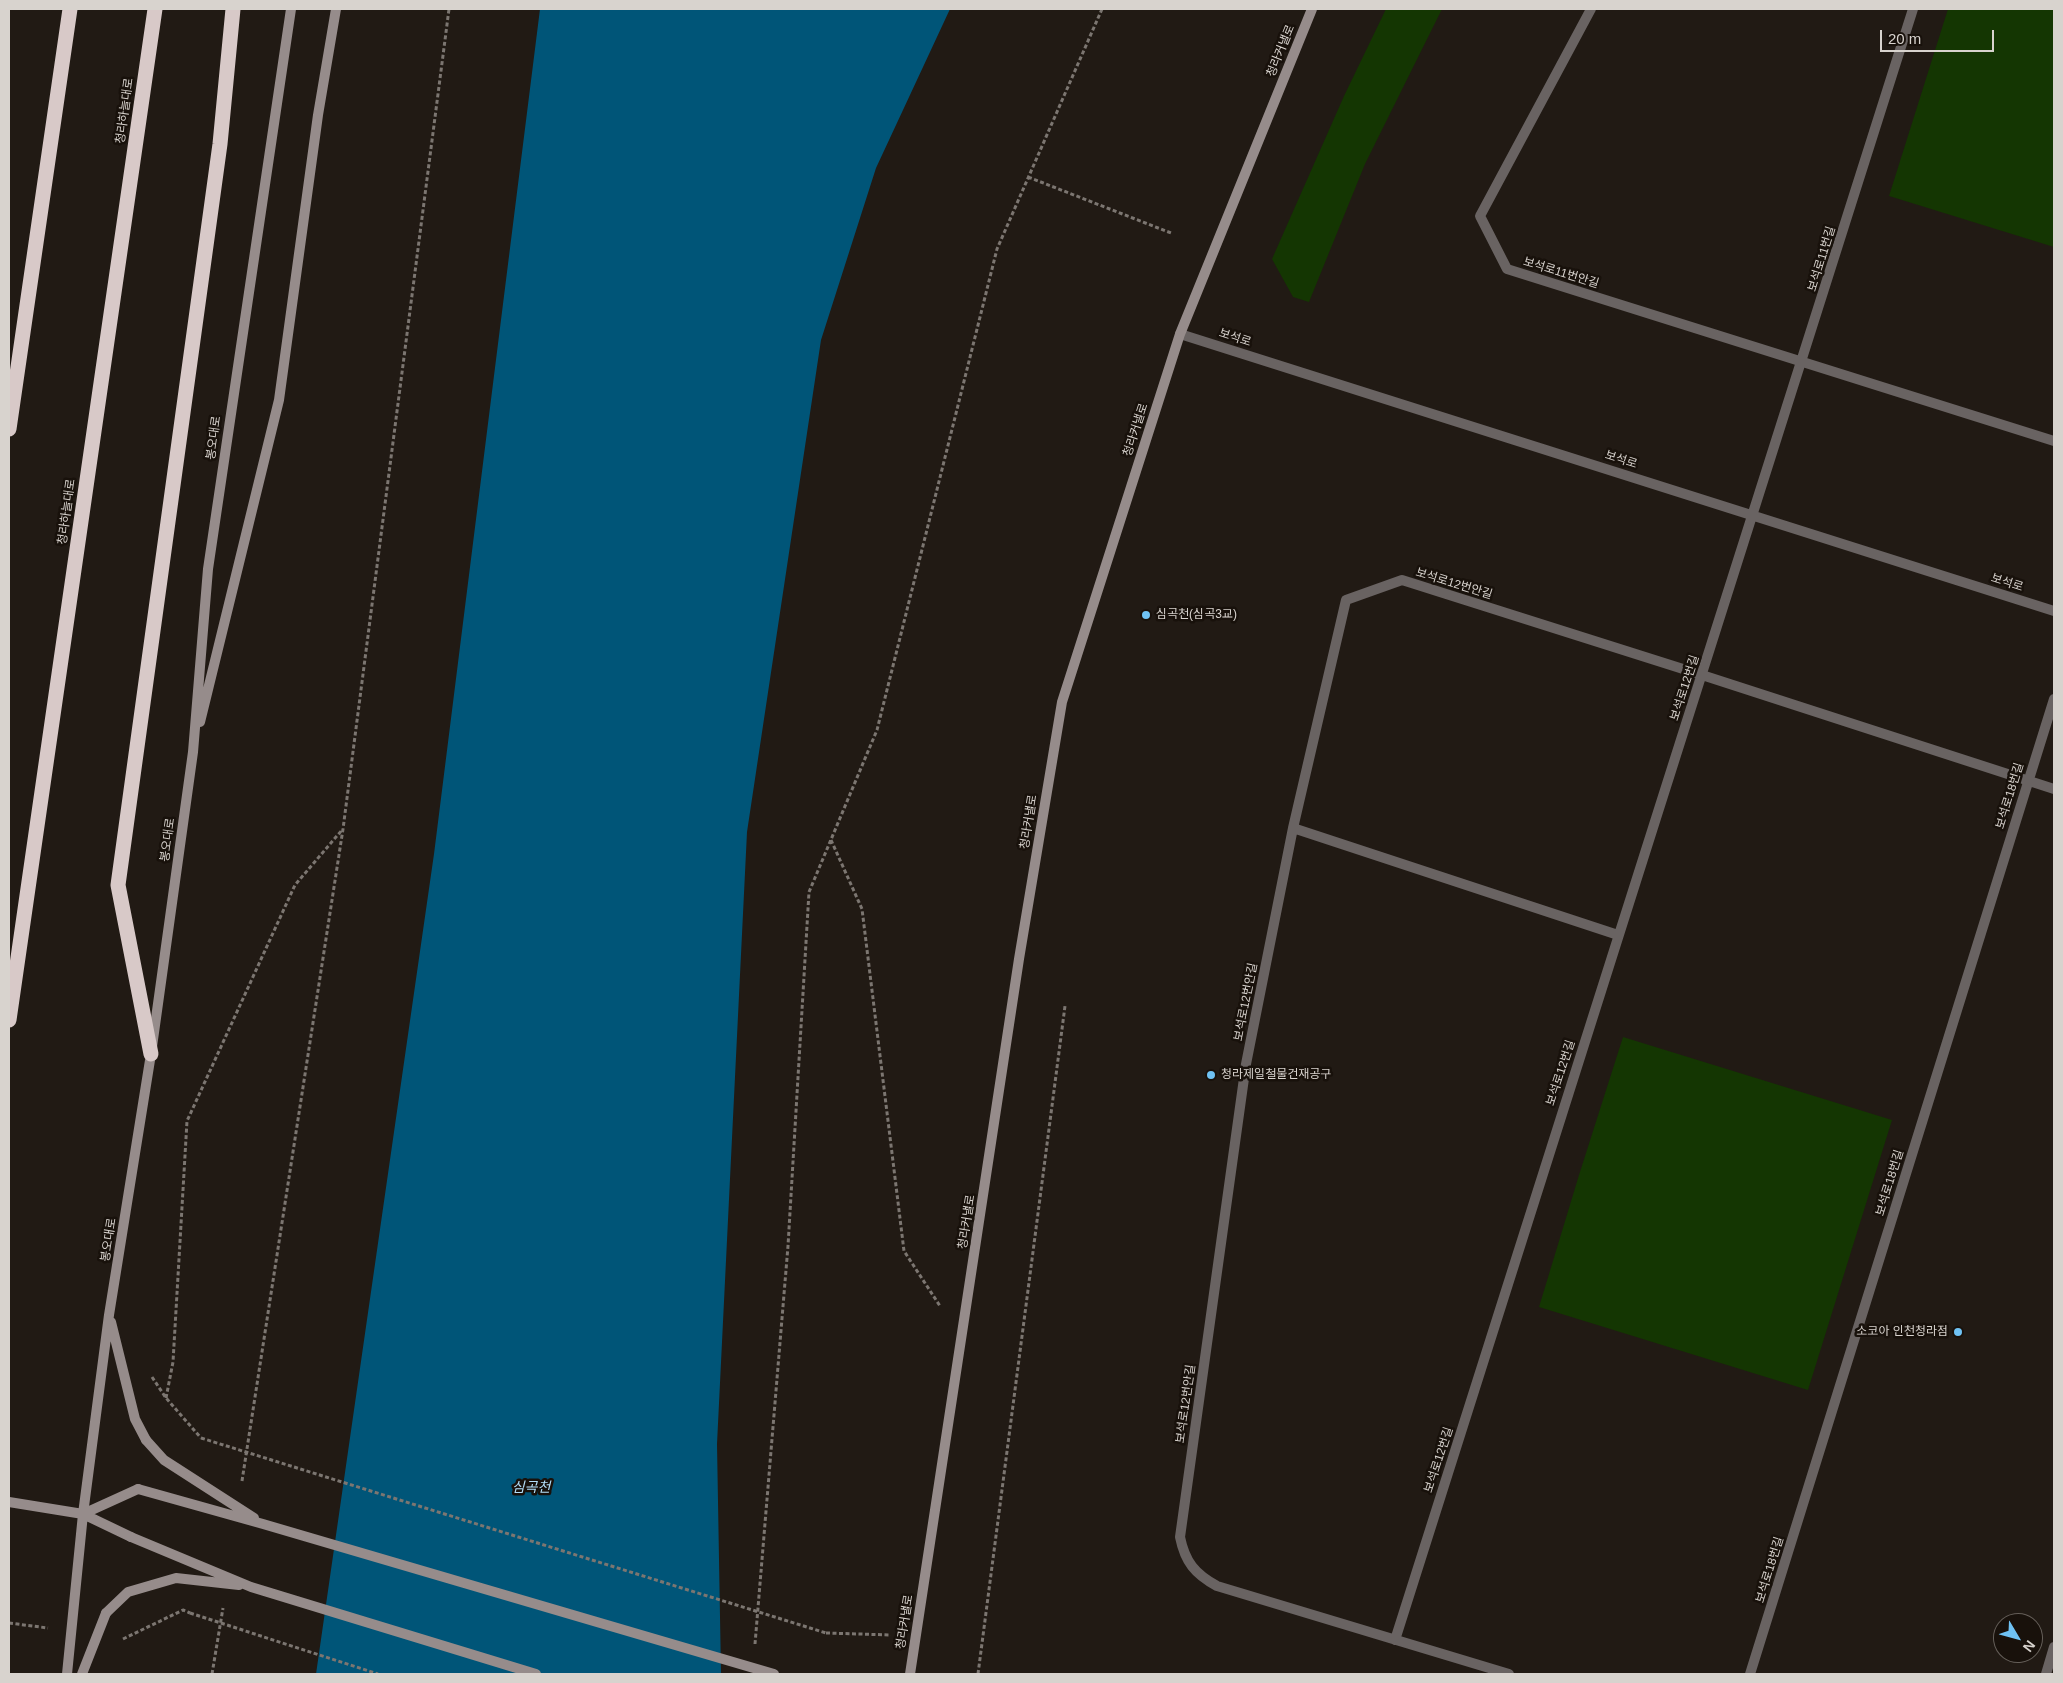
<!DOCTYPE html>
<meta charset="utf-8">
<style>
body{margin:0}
#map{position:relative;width:2063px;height:1683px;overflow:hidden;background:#211a14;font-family:Helvetica,sans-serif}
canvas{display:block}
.frame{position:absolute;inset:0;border:10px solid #d8d3ce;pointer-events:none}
.north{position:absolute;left:1993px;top:1613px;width:50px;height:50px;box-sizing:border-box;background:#18110b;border:1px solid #655f59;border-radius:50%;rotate:127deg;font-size:14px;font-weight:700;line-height:20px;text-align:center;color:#d8d3ce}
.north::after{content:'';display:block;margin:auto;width:18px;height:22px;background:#6fc2f4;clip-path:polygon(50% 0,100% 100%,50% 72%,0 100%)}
.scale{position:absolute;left:1880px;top:30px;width:114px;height:22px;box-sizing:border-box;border:2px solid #d8d3ce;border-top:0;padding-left:6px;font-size:15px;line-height:18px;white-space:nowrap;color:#d8d3ce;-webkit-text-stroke:4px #18110b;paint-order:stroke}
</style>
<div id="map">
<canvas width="2063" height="1683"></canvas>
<div class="frame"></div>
<div class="north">N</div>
<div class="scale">20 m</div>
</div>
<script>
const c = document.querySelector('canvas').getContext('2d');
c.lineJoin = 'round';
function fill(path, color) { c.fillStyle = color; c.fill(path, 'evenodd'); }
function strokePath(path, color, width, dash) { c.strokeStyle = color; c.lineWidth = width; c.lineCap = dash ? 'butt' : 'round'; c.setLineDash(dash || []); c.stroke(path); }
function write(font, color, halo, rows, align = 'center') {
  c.font = font + ' Helvetica,"Noto Sans KR",sans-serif'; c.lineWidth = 5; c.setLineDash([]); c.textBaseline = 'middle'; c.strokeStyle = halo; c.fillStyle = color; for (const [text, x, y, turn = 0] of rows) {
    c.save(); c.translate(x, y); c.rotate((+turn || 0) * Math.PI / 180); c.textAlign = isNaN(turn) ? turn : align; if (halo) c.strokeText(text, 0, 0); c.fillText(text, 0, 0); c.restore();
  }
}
fill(new Path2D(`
 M1386,9H1442L1365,164L1309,302L1293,297L1272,259L1344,96Z
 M1948,9H2054V247L1889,196Z
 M1623,1037L1892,1120L1808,1390L1539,1307L1579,1175Z`), '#143602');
fill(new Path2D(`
 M540,9H950L876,168L821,340L747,832L717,1444L721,1674H316L434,854Z`), '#005578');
strokePath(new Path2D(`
 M1028,177L1171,233
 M831,840L862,909L904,1251L940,1306
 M152,1377L166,1398L201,1438
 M166,1398L173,1362L187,1121L295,885L342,830
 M242,1481L343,829L449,9
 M9,1623L48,1628
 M826,1633L891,1635
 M123,1639L183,1610L190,1613
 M755,1644L788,1246L809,892L877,730L997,249L1102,9
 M212,1674L223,1608
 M978,1674L1065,1006`), '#7c7671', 3, [4, 2.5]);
strokePath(new Path2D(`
 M1591,9L1480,216L1507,269L2054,441
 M1180,334L2054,611
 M1293,828L1618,935
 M1395,1640C1567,1096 1743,553 1913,9
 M1509,1674L1217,1586C1195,1574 1185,1562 1180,1537L1246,1064L1293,828L1346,600L1402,580L1702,675L2054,789
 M1750,1674L2054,699
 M2046,1674L2054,1647`), '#696362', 10);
strokePath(new Path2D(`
 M200,722L279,400L318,115L336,9
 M111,1322L135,1419L146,1440
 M9,1502L83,1514
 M131,1537L83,1514L138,1489
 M67,1674L83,1514L109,1315L151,1054L193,752L208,569L291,9
 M82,1674L106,1613
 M910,1674L1019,959L1062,702L1180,334L1312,9`), '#968c8b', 10);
strokePath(new Path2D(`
 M9,429L70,9
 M9,1020L155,9
 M151,1054L118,885L220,144L233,9`), '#d8c9c8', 15);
strokePath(new Path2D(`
 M201,1438L826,1633
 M190,1613L378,1674`), '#7c7671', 3, [4, 2.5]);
strokePath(new Path2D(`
 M146,1440L164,1460L254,1518
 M138,1489L263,1524L774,1674
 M131,1537L251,1587L536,1674
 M106,1613L128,1592L176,1578L239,1585`), '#968c8b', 10);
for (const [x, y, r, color] of [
 [1146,615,5,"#6fc2f4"],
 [1211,1075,5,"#6fc2f4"],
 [1958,1332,5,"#6fc2f4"]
]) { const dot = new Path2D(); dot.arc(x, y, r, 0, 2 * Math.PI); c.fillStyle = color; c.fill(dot); strokePath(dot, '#18110b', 2); }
write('12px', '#d8d3ce', '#18110b', [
 ["청라커낼로",1281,51,-68],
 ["청라하늘대로",125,111,-82],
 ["보석로11번길",1822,259,-73],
 ["보석로11번안길",1561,273,17],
 ["보석로",1235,338,18],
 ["청라커낼로",1136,430,-72],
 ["봉오대로",214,438,-82],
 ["보석로",1621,460,18],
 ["청라하늘대로",67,512,-82],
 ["보석로",2007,583,18],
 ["보석로12번안길",1454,584,17],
 ["보석로12번길",1685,688,-72],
 ["보석로18번길",2010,796,-73],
 ["청라커낼로",1029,822,-81],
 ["봉오대로",168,840,-82],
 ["보석로12번안길",1246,1002,-79],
 ["보석로12번길",1561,1073,-72],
 ["보석로18번길",1890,1183,-73],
 ["청라커낼로",967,1222,-81],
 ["봉오대로",109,1240,-81],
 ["보석로12번안길",1186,1404,-82],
 ["보석로12번길",1439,1460,-72],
 ["보석로18번길",1770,1570,-73],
 ["청라커낼로",905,1622,-81]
]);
write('12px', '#d8d3ce', '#18110b', [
 ["심곡천(심곡3교)",1156,615],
 ["청라제일철물건재공구",1221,1075],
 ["소코아 인천청라점",1948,1332,"right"]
], 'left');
write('italic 14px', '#b4dff9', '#18110b', [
 ["심곡천",531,1488]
]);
</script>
